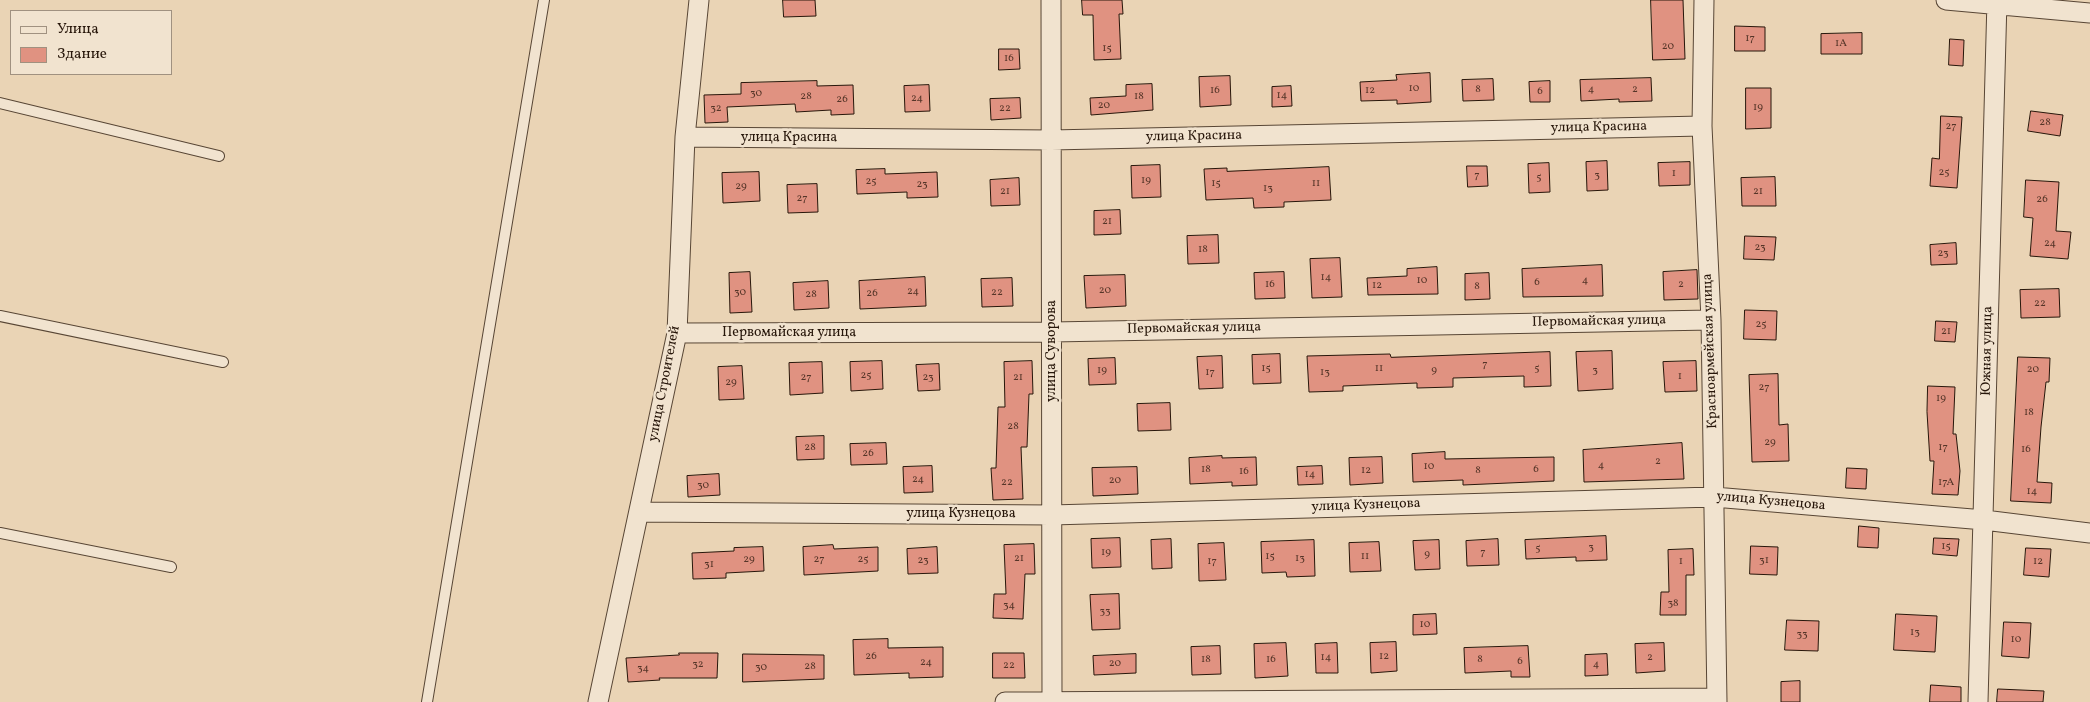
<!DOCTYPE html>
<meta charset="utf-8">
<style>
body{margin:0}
#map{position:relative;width:2090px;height:702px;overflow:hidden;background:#ead4b5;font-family:Vollkorn,serif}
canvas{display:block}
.legend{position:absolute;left:10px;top:10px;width:162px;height:65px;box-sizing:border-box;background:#f1e3cf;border:1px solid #a09180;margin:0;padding:6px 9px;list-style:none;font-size:15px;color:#27160a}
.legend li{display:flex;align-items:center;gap:10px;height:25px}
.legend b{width:25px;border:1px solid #a09180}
</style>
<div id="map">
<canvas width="2090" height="702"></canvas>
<ul class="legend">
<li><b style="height:6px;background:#f1e3cf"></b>Улица</li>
<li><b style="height:14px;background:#e09281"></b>Здание</li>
</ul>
</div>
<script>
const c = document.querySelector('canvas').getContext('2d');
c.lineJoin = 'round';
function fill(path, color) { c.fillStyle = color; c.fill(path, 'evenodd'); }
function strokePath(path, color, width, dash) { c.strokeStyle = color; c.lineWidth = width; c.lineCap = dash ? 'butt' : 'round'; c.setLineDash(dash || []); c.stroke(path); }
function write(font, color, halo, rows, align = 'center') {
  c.font = font + ' Vollkorn,serif'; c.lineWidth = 5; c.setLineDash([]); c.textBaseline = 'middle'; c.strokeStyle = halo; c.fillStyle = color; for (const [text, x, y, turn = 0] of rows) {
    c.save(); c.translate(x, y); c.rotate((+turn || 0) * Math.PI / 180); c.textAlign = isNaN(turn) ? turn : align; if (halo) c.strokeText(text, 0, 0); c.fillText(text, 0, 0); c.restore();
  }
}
const building = new Path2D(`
 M783,0H815L816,16L784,17Z
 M1082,0H1122L1123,14H1119L1121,59L1094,60L1093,15H1083Z
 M1651,0H1683L1685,59L1653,60Z
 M1735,26L1765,27V51H1735Z
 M1862,33V54H1821V34Z
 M1950,39L1964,40L1963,66L1949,65Z
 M999,49H1019L1020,69L999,70Z
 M1430,73L1431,102L1397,104V100L1361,101L1360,82L1397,80L1396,75Z
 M1230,76L1231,105L1200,107L1199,77Z
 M1651,78L1652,101L1619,102V99L1581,101L1580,80Z
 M1493,79L1494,100L1463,101L1462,80Z
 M817,81V86L853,85L854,114L831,115V110L796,112L795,104L727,107L728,122L705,123L704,95L741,94V83Z
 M1550,81V102H1530L1529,82Z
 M1152,84L1153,110L1091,115L1090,98L1126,96V85Z
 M929,85L930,111L905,112L904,86Z
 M1291,86L1292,106L1272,107V87Z
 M1746,88H1771V128L1746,129Z
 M1020,98L1021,118L991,120L990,99Z
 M2031,111L2063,115L2060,136L2028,131Z
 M1941,116L1962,117L1957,188L1930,186L1932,158L1939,159Z
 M1607,161L1608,190L1587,191L1586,162Z
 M1690,162V185L1659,186L1658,163Z
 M1549,163L1550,192L1529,193L1528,164Z
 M1160,165L1161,197L1132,198L1131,166Z
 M1467,166H1487L1488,186L1468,187Z
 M1329,167L1331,200L1284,202V207L1254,208L1253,198L1206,200L1204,169L1227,168V171Z
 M885,169V174L937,172L938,197L907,198V192L857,194L856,170Z
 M759,172L760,201L723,203L722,173Z
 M1775,177L1776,206H1742L1741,178Z
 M1019,178L1020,205L991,206L990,180Z
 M2026,180L2059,182L2056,231L2071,232L2068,259L2030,256L2033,218L2024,217Z
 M817,184L818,212L788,213L787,185Z
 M1120,210L1121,234L1094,235V211Z
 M1218,235L1219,263L1188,264L1187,236Z
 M1745,236L1776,237L1774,260L1744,259Z
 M1956,243L1957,264L1931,265L1930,245Z
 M1340,258L1342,297L1312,298L1310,259Z
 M1602,265L1603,296L1523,297L1522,269Z
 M1437,267L1438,294L1368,295L1367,278L1407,276V269Z
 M1697,270L1698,299L1664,300L1663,272Z
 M750,272L752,312L730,313L729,273Z
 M1284,272L1285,298L1255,299L1254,273Z
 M1489,273L1490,299L1465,300V274Z
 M1125,275L1126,306L1086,308L1084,276Z
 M925,277L926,306L860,309L859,281Z
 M1012,278L1013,306L982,307L981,279Z
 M828,281L829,308L794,310L793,283Z
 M2059,289L2060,317L2021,318L2020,290Z
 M1745,310L1777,311L1776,340L1744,339Z
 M1936,321L1957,322L1955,342L1935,341Z
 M1612,351L1613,389L1578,391L1576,352Z
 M1550,352L1551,386L1524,387V376L1453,378V387L1417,388V383L1343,386V391L1309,392L1307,356L1390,354L1391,357Z
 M1280,354L1281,383L1253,384L1252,355Z
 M1222,356L1223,388L1199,389L1197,357Z
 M2018,357L2050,358L2049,382H2046L2041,427L2037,482L2052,483L2051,503L2011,501Z
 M1115,358L1116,384L1089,385L1088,359Z
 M882,361L883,389L851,391L850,362Z
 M1032,361L1033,394H1029L1027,447H1021L1023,499L993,500L991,468H996L998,407H1005L1004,362Z
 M1696,361L1697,391L1665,392L1663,362Z
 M822,362L823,393L790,395L789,363Z
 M939,364L940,390L918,391L916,365Z
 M742,366L744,399L719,400L718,367Z
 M1778,374L1779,425L1788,424L1789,461L1752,462L1749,375Z
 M1928,386L1955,387L1953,434H1956L1960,471L1958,495L1932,494L1934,461H1930L1927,412Z
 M1170,403L1171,430L1138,431L1137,404Z
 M824,436V459L797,460L796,437Z
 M886,443L887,464L851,465L850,444Z
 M1682,443L1684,479L1584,482L1583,450Z
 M1445,452V459L1554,457V481L1463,485V480L1413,482L1412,454Z
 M1222,456V458L1256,457L1257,485L1232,486V482L1190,484L1189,458Z
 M1382,457L1383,483L1350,485L1349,458Z
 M932,466L933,492L904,493L903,467Z
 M1322,466L1323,484L1298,485L1297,467Z
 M1137,467L1138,494L1093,496L1092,468Z
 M1847,468L1867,469L1866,489L1846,488Z
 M719,474L720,495L688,497L687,476Z
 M1859,526L1879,528L1878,548L1858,547Z
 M1606,536L1607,560L1576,561V557L1526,559L1525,540Z
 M1120,538L1121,567L1092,568L1091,539Z
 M1934,538L1959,539L1957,556L1933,554Z
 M1171,539L1172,568L1152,569L1151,540Z
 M1498,539L1499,565L1467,566L1466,541Z
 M1314,540L1315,576L1287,577L1286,572L1262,573L1261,542Z
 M1439,540L1440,569L1415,570L1413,541Z
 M1379,542L1381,571L1350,572L1349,543Z
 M1224,543L1226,580L1199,581L1198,544Z
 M1034,544L1035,574H1025L1023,619L993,618L994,594H1006L1004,545Z
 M833,545L834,549L878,547V571L804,575L803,547Z
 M1751,546L1778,547L1777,575L1750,574Z
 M763,547L764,571L726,573V578L693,579L692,553L734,551V548Z
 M937,547L938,573L908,574L907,549Z
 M2026,548L2051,549L2049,577L2024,575Z
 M1693,549L1694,575H1686V615H1660L1661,592H1669L1668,550Z
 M1119,594L1120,629L1092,630L1090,595Z
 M1436,614L1437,634L1413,635V615Z
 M1896,614L1937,616L1935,652L1894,650Z
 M1787,620L1819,621L1818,651L1785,650Z
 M2004,622L2031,623L2029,658L2002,656Z
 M888,639V648L943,647V677L909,678V673L854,675L853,640Z
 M1396,642L1397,671L1371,673L1370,643Z
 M1286,643L1288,676L1255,678L1254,644Z
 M1337,643L1338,673H1316L1315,644Z
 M1664,643L1665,671L1636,673L1635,644Z
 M1220,646L1221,674L1192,675L1191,647Z
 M1528,646L1530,677H1511V671L1465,673L1464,648Z
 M679,653H718L717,678H659L660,680L628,682L626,658L679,655Z
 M993,653H1024L1025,678H993Z
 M743,654L824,655V679L743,682Z
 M1136,654V673L1094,675L1093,656Z
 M1607,654L1608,675L1585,676V655Z
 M1800,681V702H1781V682Z
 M1931,685L1961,687V702H1930Z
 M1998,689L2044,691L2043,702H1997Z`);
fill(building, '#e09281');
strokePath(building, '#27160a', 1);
const service = new Path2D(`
 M0,103L219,156
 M0,316L223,362
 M0,533L171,567
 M427,702L544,0`);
const minor = new Path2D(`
 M1051,0L1052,702
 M1704,0L1702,126L1711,320L1717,702
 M1946,0L2090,13
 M685,137L1051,140L1702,126
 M677,333L1052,332L1711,320
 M640,512L1051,515L1714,497L1984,520L2090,533
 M598,702L677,333L685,137L699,0
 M1005,702L1717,698
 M1978,702L1997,0`);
strokePath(service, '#584635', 12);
strokePath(minor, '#584635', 21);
strokePath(service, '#f1e3cf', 10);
strokePath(minor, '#f1e3cf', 19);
write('11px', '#553528', null, [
 ["17",1750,39],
 ["1А",1841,44],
 ["20",1668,47],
 ["15",1107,49],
 ["16",1009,59],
 ["10",1414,89],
 ["8",1478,90],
 ["4",1591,90],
 ["2",1635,90],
 ["16",1215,91],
 ["12",1370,91],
 ["6",1540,92],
 ["30",756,94],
 ["14",1282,96],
 ["28",806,97],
 ["18",1139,97],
 ["24",917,99],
 ["26",842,100],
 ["20",1104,106],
 ["19",1758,108],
 ["32",716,109],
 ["22",1005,109],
 ["28",2045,123],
 ["27",1951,127],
 ["25",1944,173],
 ["1",1674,174],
 ["7",1477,176],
 ["3",1597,176],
 ["5",1539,178],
 ["19",1146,181],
 ["25",871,182],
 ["15",1216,184],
 ["11",1316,184],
 ["23",922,185],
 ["29",741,187],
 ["13",1268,189],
 ["21",1005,192],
 ["21",1758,192],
 ["27",802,199],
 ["26",2042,200],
 ["21",1107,222],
 ["24",2050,244],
 ["23",1760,248],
 ["18",1203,250],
 ["23",1943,254],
 ["14",1326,278],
 ["10",1422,281],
 ["4",1585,281],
 ["6",1537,283],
 ["16",1270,285],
 ["2",1681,285],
 ["12",1377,286],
 ["8",1477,287],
 ["20",1105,291],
 ["24",913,292],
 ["30",740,293],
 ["22",997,293],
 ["26",872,294],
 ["28",811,295],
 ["22",2040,304],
 ["25",1761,325],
 ["21",1946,332],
 ["7",1485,365],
 ["15",1266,369],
 ["11",1379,369],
 ["5",1537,369],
 ["20",2033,370],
 ["19",1102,371],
 ["9",1434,371],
 ["3",1595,371],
 ["17",1210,373],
 ["13",1325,373],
 ["25",866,376],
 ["1",1680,377],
 ["27",806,378],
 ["23",928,378],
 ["21",1018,378],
 ["29",731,383],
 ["27",1764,388],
 ["19",1941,399],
 ["18",2029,413],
 ["28",1013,427],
 ["29",1770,443],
 ["28",810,448],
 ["17",1943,448],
 ["16",2026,450],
 ["26",868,454],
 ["2",1658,462],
 ["4",1601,466],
 ["10",1429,467],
 ["18",1206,470],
 ["6",1536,470],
 ["12",1366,471],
 ["8",1478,471],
 ["16",1244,472],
 ["14",1310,475],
 ["24",918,480],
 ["20",1115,481],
 ["22",1007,483],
 ["17А",1946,483],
 ["30",703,486],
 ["14",2032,492],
 ["15",1946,547],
 ["3",1591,548],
 ["5",1538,549],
 ["19",1106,553],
 ["7",1483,553],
 ["9",1427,555],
 ["15",1270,557],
 ["11",1365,557],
 ["21",1019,559],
 ["13",1300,559],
 ["29",749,560],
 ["27",819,560],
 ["25",863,560],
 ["23",923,561],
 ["31",1764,561],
 ["17",1212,562],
 ["1",1681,562],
 ["12",2038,562],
 ["31",709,565],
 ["38",1673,604],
 ["34",1009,606],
 ["33",1105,612],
 ["10",1425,625],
 ["13",1915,633],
 ["33",1802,635],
 ["10",2016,640],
 ["26",871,657],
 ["12",1384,657],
 ["14",1326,658],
 ["2",1650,658],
 ["18",1206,660],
 ["16",1271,660],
 ["8",1480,660],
 ["6",1520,662],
 ["24",926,663],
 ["20",1115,664],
 ["32",698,665],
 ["4",1596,665],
 ["22",1009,666],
 ["28",810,667],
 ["30",761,668],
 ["34",643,669]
]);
write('14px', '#27160a', '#f1e3cf', [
 ["улица Красина",1599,128,-1],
 ["улица Красина",1194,137,-1],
 ["улица Красина",789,138],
 ["Первомайская улица",1599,322,-1],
 ["Первомайская улица",1194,329,-1],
 ["Первомайская улица",789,333],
 ["улица Суворова",1052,351,-90],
 ["Красноармейская улица",1711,351,-92],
 ["Южная улица",1988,351,-89],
 ["улица Строителей",665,384,-79],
 ["улица Кузнецова",1771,502,5],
 ["улица Кузнецова",1366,506,-2],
 ["улица Кузнецова",961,514]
]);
</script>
